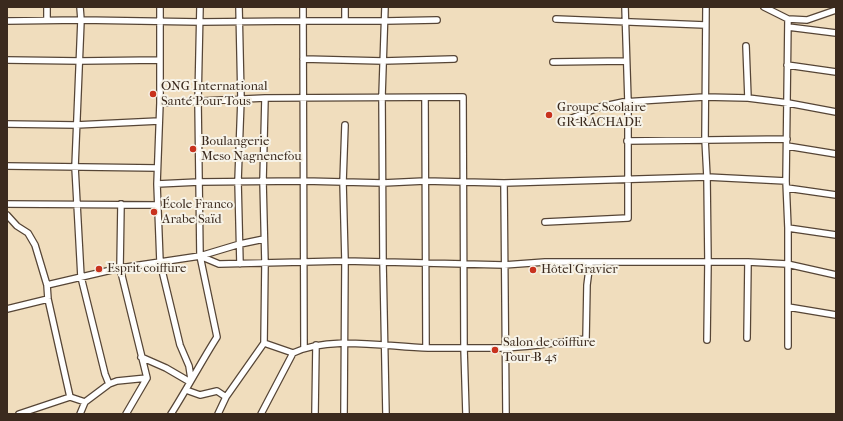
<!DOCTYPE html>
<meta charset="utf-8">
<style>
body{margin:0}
#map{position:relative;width:843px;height:421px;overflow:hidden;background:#f0ddbd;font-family:"IM FELL French Canon",serif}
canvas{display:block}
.frame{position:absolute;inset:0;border:8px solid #3b2a1e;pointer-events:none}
</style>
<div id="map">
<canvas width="843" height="421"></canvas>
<div class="frame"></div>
</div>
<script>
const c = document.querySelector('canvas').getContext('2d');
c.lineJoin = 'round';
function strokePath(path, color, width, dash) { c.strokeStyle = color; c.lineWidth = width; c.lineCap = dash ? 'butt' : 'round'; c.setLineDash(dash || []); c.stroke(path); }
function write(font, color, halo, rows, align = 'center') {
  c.font = font + ' "IM FELL French Canon",serif'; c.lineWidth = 4; c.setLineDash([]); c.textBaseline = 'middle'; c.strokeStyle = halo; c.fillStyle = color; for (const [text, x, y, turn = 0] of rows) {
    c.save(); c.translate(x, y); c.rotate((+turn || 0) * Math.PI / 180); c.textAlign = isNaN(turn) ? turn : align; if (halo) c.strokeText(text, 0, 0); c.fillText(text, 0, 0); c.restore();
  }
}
const minor = new Path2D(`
 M47,7V20
 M80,7L81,20L75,167L81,277L105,374L109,384
 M160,7V103L157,184L160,262L180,345L189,366L191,379
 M239,7L241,99L238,181L240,264
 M303,7L304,348
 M345,7V21
 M385,7L382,96L383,262L386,414
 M706,7L705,139L707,177L708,262L707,340
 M764,7L788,19L807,20L836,10
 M556,19L705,25
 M788,19L786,181L788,228V346
 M7,21L81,20L200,22L302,21H385L437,20
 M788,27L836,33
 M746,46L748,98
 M303,59L383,61L454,59
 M7,60L80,61L160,60
 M553,62L626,61
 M787,65L836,72
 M425,98L426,348
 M160,103L265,98L463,97L464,348L466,414
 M562,122L600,107L623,102L704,97L748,98L788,103L836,112
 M7,124L76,125L159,121
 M627,141L787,139
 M787,146L836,154
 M7,166L157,168
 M504,183L506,414
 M157,184L199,182L304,181L383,183L425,181L504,183L707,177L786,181
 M787,188L836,195
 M7,204L158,205
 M121,204L120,268L147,378L126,414
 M7,215L17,226L28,233L35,245L47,285L48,299L70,397
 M545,222L628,218V102L625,7
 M788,228L836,235
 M200,256L219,264L345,261L504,265L545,262H748L787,264L836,275
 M47,285L120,268L200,256L240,244L264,239
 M788,307L836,315
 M7,309L48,299
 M747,338L748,262
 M264,343L293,353C330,335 387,347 428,348C453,348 479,348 504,348C531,347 559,342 586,339L587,285L590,262
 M141,357L166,368L190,382
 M186,390L200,395L217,391L226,397
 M19,414L70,397L85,402L109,384L117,381L147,378
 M80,414L85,402
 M171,414C187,389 201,362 217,337L200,256L198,101L200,7
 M218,414L226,397L264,343L265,263L263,181L265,98
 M261,414L293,353
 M315,414L316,345
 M344,414L345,261L343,182L345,125`);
strokePath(minor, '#564536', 8);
strokePath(minor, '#fff', 5.5);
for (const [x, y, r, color] of [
 [153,94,4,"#c8321e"],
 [549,115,4,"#c8321e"],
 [193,149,4,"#c8321e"],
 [154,212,4,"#c8321e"],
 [99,269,4,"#c8321e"],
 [533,270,4,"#c8321e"],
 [495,350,4,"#c8321e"]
]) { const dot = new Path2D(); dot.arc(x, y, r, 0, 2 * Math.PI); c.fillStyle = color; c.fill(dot); strokePath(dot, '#f7f3e8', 1.5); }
write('13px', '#3b2a1e', '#f7f3e8', [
 ["ONG International",161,87],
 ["Santé Pour Tous",161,102],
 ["Groupe Scolaire",557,108],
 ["GR-RACHADE",557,123],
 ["Boulangerie",201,142],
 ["Meso Nagnenefou",201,157],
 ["École Franco",162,205],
 ["Arabe Saïd",162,220],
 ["Esprit coiffure",107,269],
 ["Hôtel Gravier",541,270],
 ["Salon de coiffure",503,343],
 ["Tour-B 45",503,358]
], 'left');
</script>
